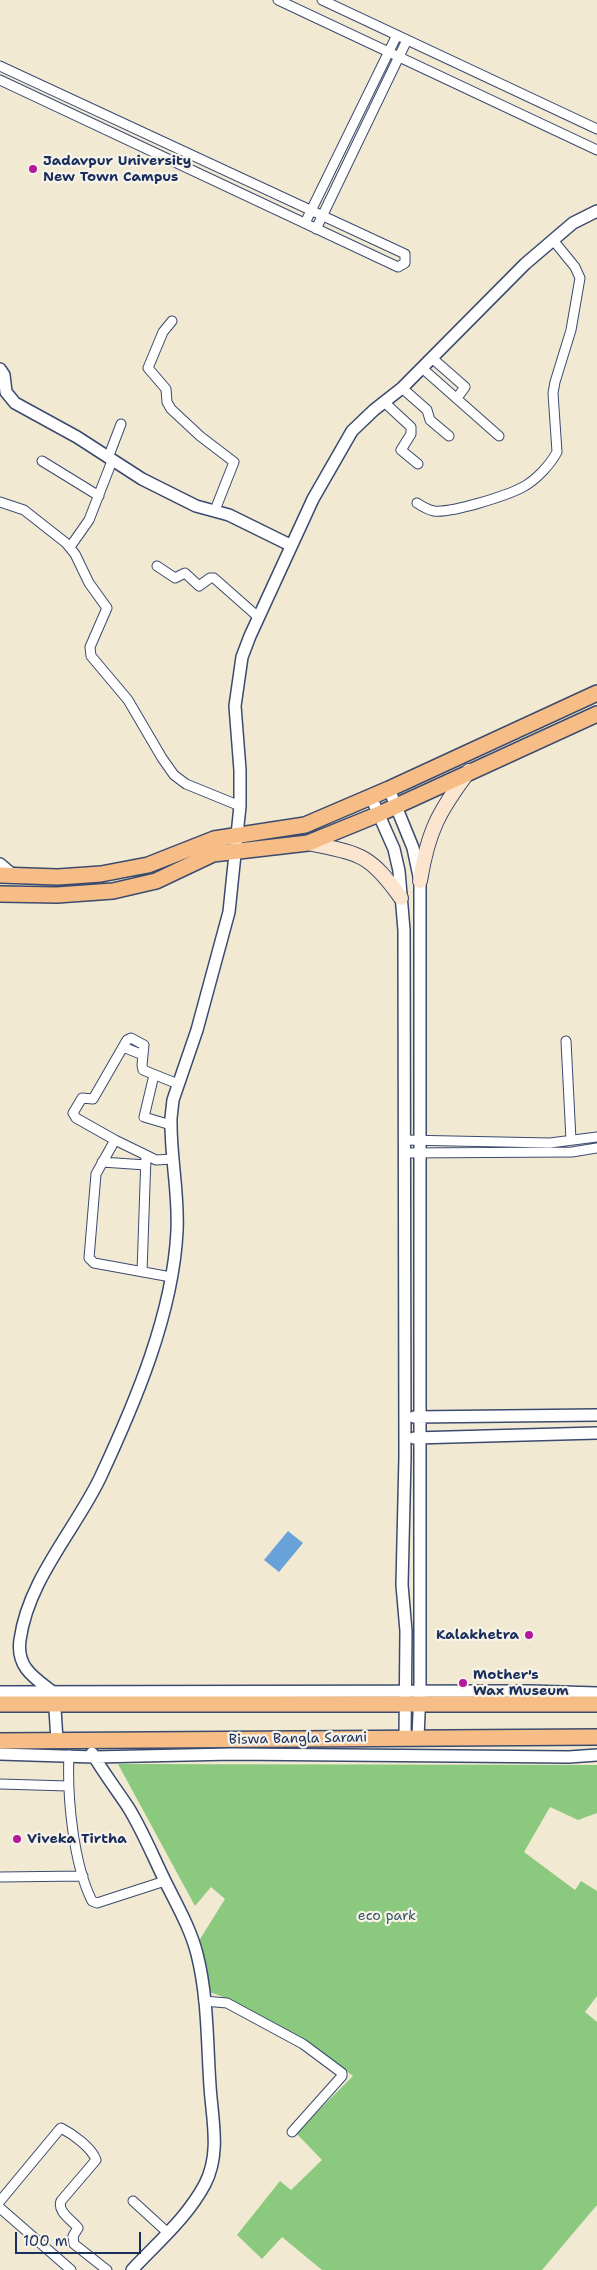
<!DOCTYPE html>
<style>
body{margin:0}
#map{position:relative;width:597px;height:2270px;overflow:hidden;background:#f1e9d2;font-family:"Shantell Sans",sans-serif}
canvas{display:block}
.scale{position:absolute;left:15px;top:2232px;width:126px;height:22px;box-sizing:border-box;border:2px solid #1b2f5e;border-top:0;padding-left:6px;font-size:15px;line-height:18px;white-space:nowrap;color:#1b2f5e;-webkit-text-stroke:4px #f7f3e8;paint-order:stroke}
</style>
<div id="map">
<canvas width="597" height="2270"></canvas>
<div class="scale">100 m</div>
</div>
<script>
const c = document.querySelector('canvas').getContext('2d');
c.lineJoin = 'round';
function fill(path, color) { c.fillStyle = color; c.fill(path, 'evenodd'); }
function strokePath(path, color, width, dash) { c.strokeStyle = color; c.lineWidth = width; c.lineCap = dash ? 'butt' : 'round'; c.setLineDash(dash || []); c.stroke(path); }
function write(font, color, halo, rows, align = 'center') {
  c.font = font + ' "Shantell Sans",sans-serif'; c.lineWidth = 4.5; c.setLineDash([]); c.textBaseline = 'middle'; c.strokeStyle = halo; c.fillStyle = color; for (const [text, x, y, turn = 0] of rows) {
    c.save(); c.translate(x, y); c.rotate((+turn || 0) * Math.PI / 180); c.textAlign = isNaN(turn) ? turn : align; if (halo) c.strokeText(text, 0, 0); c.fillText(text, 0, 0); c.restore();
  }
}
fill(new Path2D(`
 M118,1764L597,1765V1813L578,1820L550,1807L524,1852L575,1890L581,1881L597,1891V1996L585,2012L597,2022V2205L542,2270H322L282,2237L262,2259L237,2235L280,2181L291,2190L322,2160L296,2133L353,2076C321,2051 292,2035 257,2016C240,2007 227,1996 208,1992L197,1944L225,1899L211,1887L195,1906Z`), '#8bc97e');
fill(new Path2D(`
 M288,1531L303,1543L279,1572L264,1560Z`), '#69a2d8');
const minor = new Path2D(`
 M278,0L597,150
 M322,0L597,129
 M0,66L405,254V263L398,267L0,80
 M305,223L397,35
 M316,229L407,40
 M172,321L163,332L148,368L166,389L167,402L171,409L200,436L234,462L215,510
 M432,358L465,387L457,398
 M422,368L499,436
 M402,388L427,410L430,420L449,436
 M384,402L411,427V434L401,450L418,464
 M108,458L121,424
 M42,461L99,496
 M0,502L24,510L66,543L75,554L89,583L107,608L90,647L91,656L128,700L162,758L174,775L186,784L240,806
 M417,503C423,507 428,510 434,511C452,513 506,496 523,487C536,480 550,465 557,452L553,393L555,382L571,330L580,278L575,267L553,240
 M70,547L89,520L112,461
 M157,566L175,578L185,573L199,586L210,578H214L257,616
 M566,1041L571,1140
 M123,1047L143,1055
 M154,1075L144,1117L171,1125
 M115,1140L76,1118L73,1113L82,1098L93,1099L127,1040L131,1038L144,1045L142,1065L143,1070L178,1084
 M404,1140L550,1143L597,1137
 M404,1153L572,1152L597,1148
 M102,1162L146,1165
 M142,1272L146,1156
 M171,1277L94,1263L89,1258L96,1174L115,1140L156,1160L173,1159
 M69,1755C67,1796 73,1863 92,1901L97,1903L165,1881
 M0,1784L68,1786
 M0,1877L83,1876
 M204,2001L227,2003L303,2044L342,2073V2076L292,2132
 M0,2201L59,2130L61,2128C73,2134 92,2148 96,2160L61,2201C57,2212 72,2220 78,2228L73,2236L74,2244L107,2270
 M133,2201L168,2233
 M0,2208L71,2270`);
const tertiary = new Path2D(`
 M0,369L4,375L6,392L15,403L77,437L142,479L196,506L229,515L290,545
 M389,789L413,848L420,881V1691L418,1737
 M371,797L394,849L399,871L404,930L405,1457L402,1585L406,1631L405,1737
 M0,864L13,875
 M414,1417L597,1415
 M414,1438L597,1433
 M0,1692L529,1691L597,1693
 M57,1741L54,1693C35,1678 16,1668 20,1640C28,1580 75,1530 100,1478C135,1403 173,1314 177,1231C179,1193 170,1155 171,1118L173,1100L197,1030L229,912L240,806V770L235,706L242,657L250,636L313,499L352,431L374,410L402,388L525,264L573,223L597,211
 M92,1753C103,1772 116,1789 128,1807C143,1831 154,1859 167,1885C178,1907 191,1930 197,1954C208,1997 207,2043 210,2086C212,2119 221,2153 205,2184C187,2218 157,2243 132,2270
 M0,1754L94,1757L232,1754L569,1757L597,1755`);
const secondary = new Path2D(`
 M308,843C360,854 369,853 401,898
 M420,881C428,831 439,811 469,771`);
const primary = new Path2D(`
 M0,875L58,877L101,874L148,865L214,839L305,825L389,789L597,693
 M0,894L57,895L113,891L156,881L213,854L308,843L379,814L597,714
 M0,1704H597
 M0,1741L597,1737`);
strokePath(minor, '#3b4b6f', 11);
strokePath(tertiary, '#3b4b6f', 14);
strokePath(secondary, '#3b4b6f', 16);
strokePath(primary, '#3b4b6f', 18);
strokePath(minor, '#fff', 9);
strokePath(tertiary, '#fff', 11);
strokePath(secondary, '#fbe5cf', 14);
strokePath(primary, '#f6be86', 15);
for (const [x, y, r, color] of [
 [33,169,5,"#b5179e"],
 [529,1635,5,"#b5179e"],
 [463,1683,5,"#b5179e"],
 [17,1839,5,"#b5179e"]
]) { const dot = new Path2D(); dot.arc(x, y, r, 0, 2 * Math.PI); c.fillStyle = color; c.fill(dot); strokePath(dot, '#f7f3e8', 2); }
write('bold 14px', '#1b2f5e', '#f7f3e8', [
 ["Jadavpur University",43,161],
 ["New Town Campus",43,177],
 ["Kalakhetra",519,1635,"right"],
 ["Mother's",473,1675],
 ["Wax Museum",473,1691],
 ["Viveka Tirtha",27,1839]
], 'left');
write('14px', '#1b2f5e', '#f7f3e8', [
 ["Biswa Bangla Sarani",298,1739,-1]
]);
write('14px', '#375666', '#f7f3e8', [
 ["eco park",387,1916]
]);
</script>
